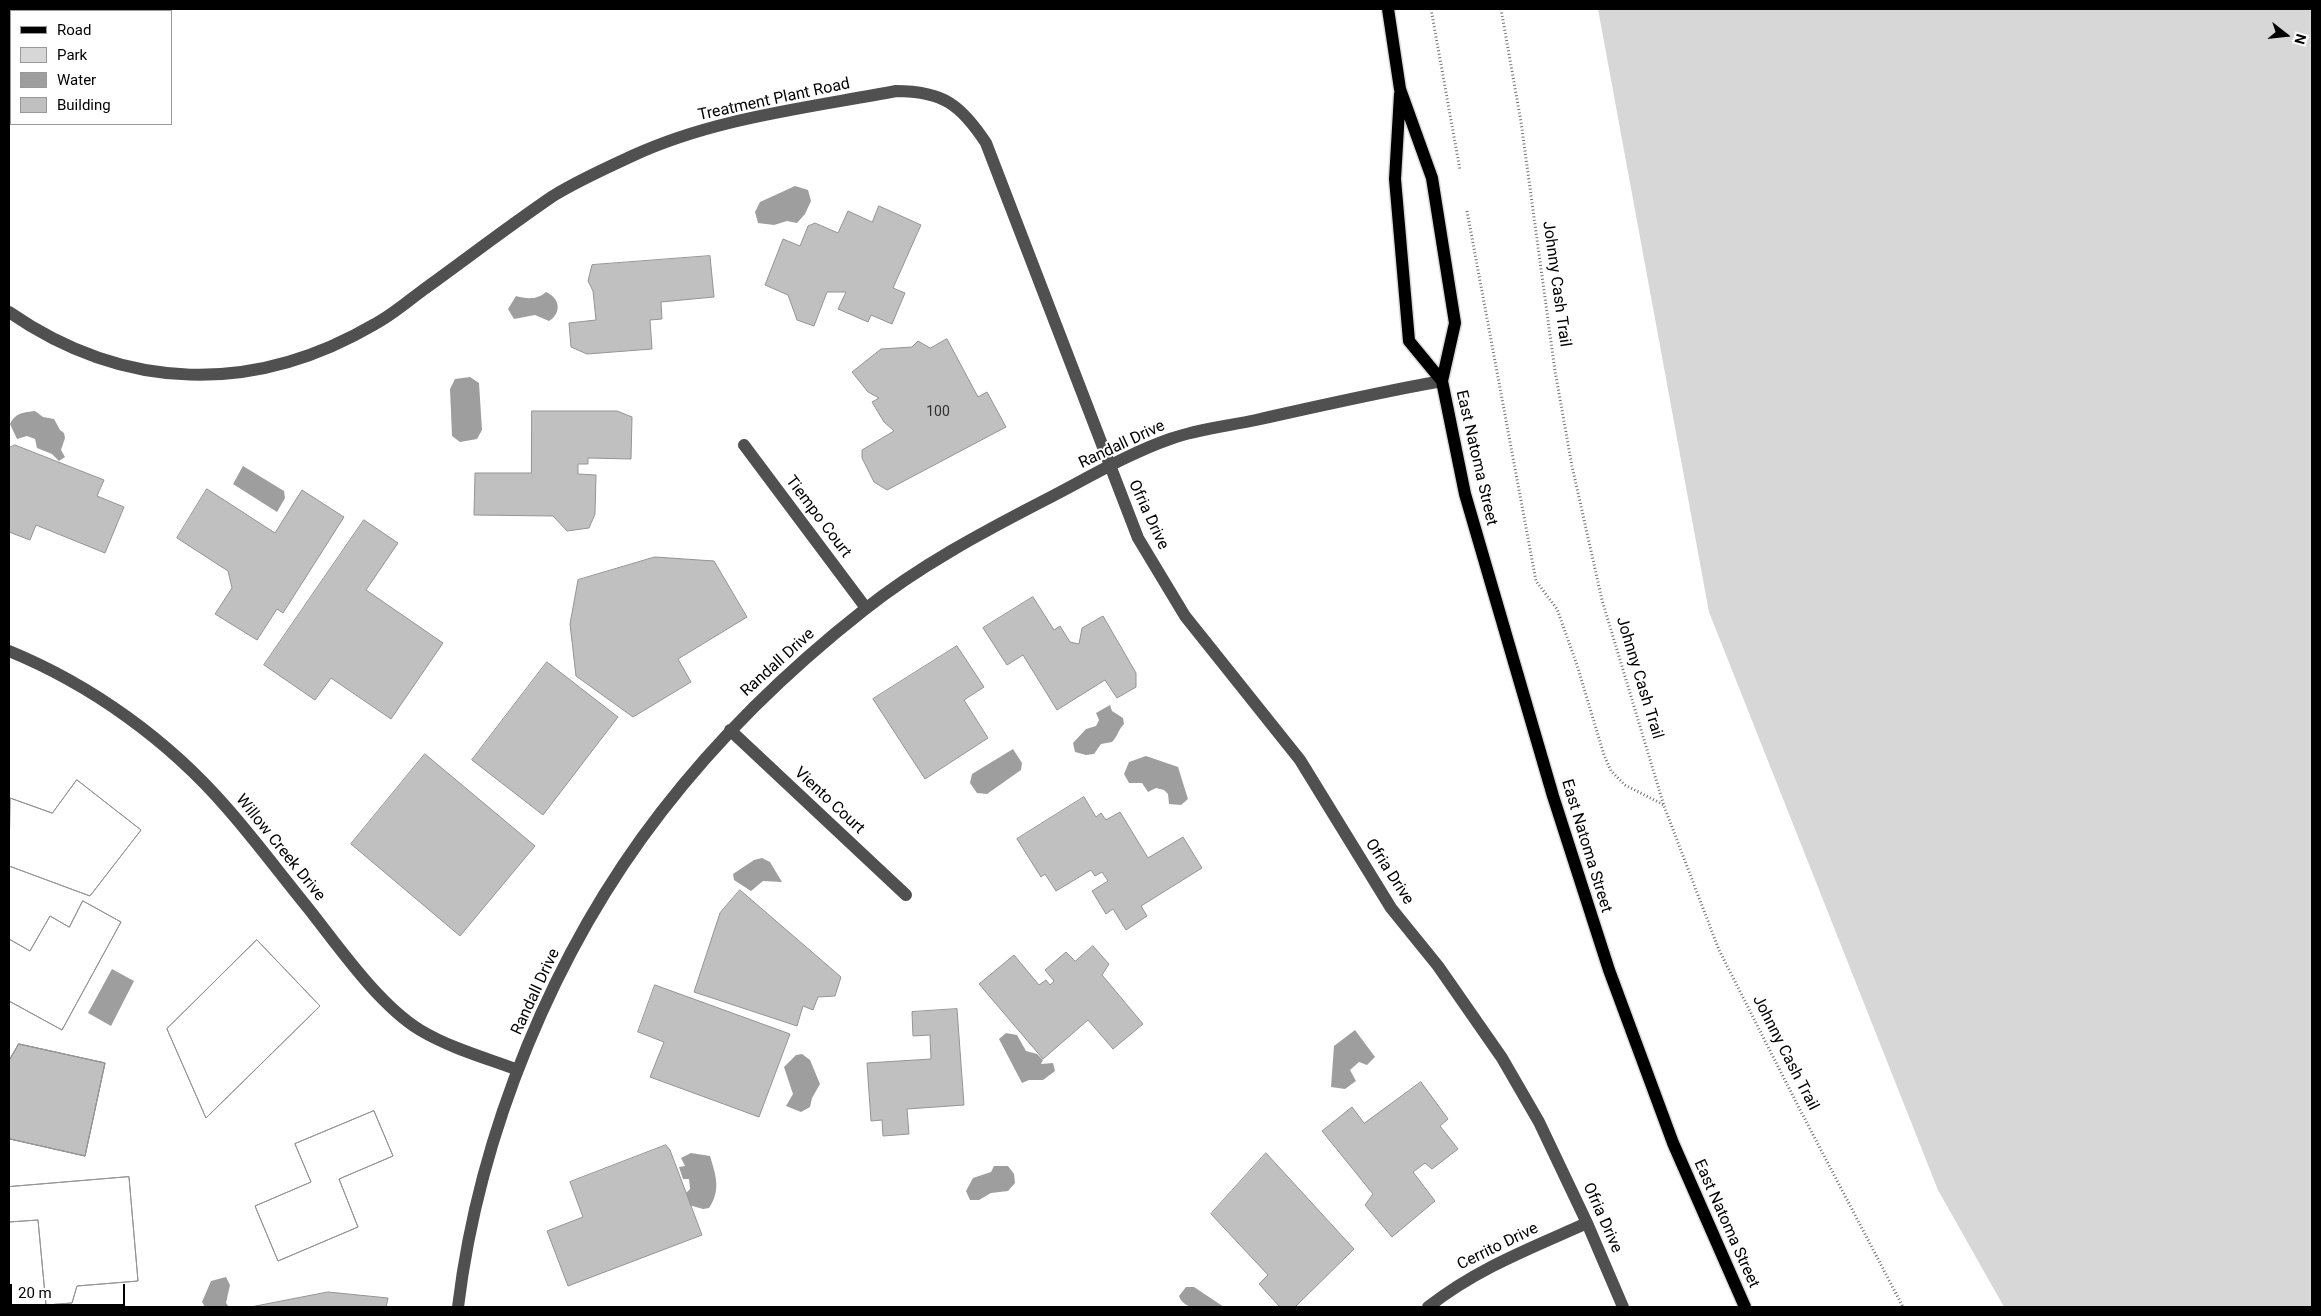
<!DOCTYPE html>
<style>
body{margin:0}
#map{position:relative;width:2321px;height:1316px;overflow:hidden;background:#fff;font-family:Roboto,sans-serif}
canvas{display:block}
.frame{position:absolute;inset:0;border:10px solid #000;pointer-events:none}
.legend{position:absolute;left:10px;top:10px;width:162px;height:115px;box-sizing:border-box;background:#fff;border:1px solid #999;margin:0;padding:6px 9px;list-style:none;font-size:15px;color:#000}
.legend li{display:flex;align-items:center;gap:10px;height:25px}
.legend b{width:25px;border:1px solid #999}
.north{position:absolute;left:2261px;top:10px;width:50px;height:50px;-webkit-text-stroke:4px #fff;paint-order:stroke;rotate:106deg;font-size:14px;font-weight:700;line-height:20px;text-align:center;color:#000}
.north::after{content:'';display:block;margin:auto;width:18px;height:22px;background:#000;clip-path:polygon(50% 0,100% 100%,50% 72%,0 100%)}
.scale{position:absolute;left:10px;top:1284px;width:115px;height:22px;box-sizing:border-box;border:2px solid #000;border-top:0;padding-left:6px;font-size:15px;line-height:18px;white-space:nowrap;color:#000;-webkit-text-stroke:4px #fff;paint-order:stroke}
</style>
<div id="map">
<canvas width="2321" height="1316"></canvas>
<div class="frame"></div>
<ul class="legend">
<li><b style="height:6px;background:#000"></b>Road</li>
<li><b style="height:14px;background:#d7d7d7"></b>Park</li>
<li><b style="height:14px;background:#9e9e9e"></b>Water</li>
<li><b style="height:14px;background:#c0c0c0"></b>Building</li>
</ul>
<div class="north">N</div>
<div class="scale">20 m</div>
</div>
<script>
const c = document.querySelector('canvas').getContext('2d');
c.lineJoin = 'round';
function fill(path, color) { c.fillStyle = color; c.fill(path, 'evenodd'); }
function strokePath(path, color, width, dash) { c.strokeStyle = color; c.lineWidth = width; c.lineCap = dash ? 'butt' : 'round'; c.setLineDash(dash || []); c.stroke(path); }
function write(font, color, halo, rows, align = 'center') {
  c.font = font + ' Roboto,sans-serif'; c.lineWidth = 4; c.setLineDash([]); c.textBaseline = 'middle'; c.strokeStyle = halo; c.fillStyle = color; for (const [text, x, y, turn = 0] of rows) {
    c.save(); c.translate(x, y); c.rotate((+turn || 0) * Math.PI / 180); c.textAlign = isNaN(turn) ? turn : align; if (halo) c.strokeText(text, 0, 0); c.fillText(text, 0, 0); c.restore();
  }
}
fill(new Path2D(`
 M1598,9H2312V1307H2004L1938,1190L1709,612Z`), '#d7d7d7');
fill(new Path2D(`
 M795,186L808,190L811,201L805,214L797,223L787,221L774,225L758,223L755,212L760,202Z
 M546,292C560,298 562,313 549,321L535,315L514,319L508,309L516,296C527,299 537,300 546,292Z
 M470,377L479,383L482,430L477,439L460,442L452,436L450,389L455,379Z
 M35,411L43,417L54,419L60,430L64,433L65,438L61,450L65,457L59,461L52,454L37,448L35,439L27,436L17,439L10,424C15,413 24,412 35,411Z
 M243,466L284,491L285,498L277,512L233,484Z
 M1110,705L1112,711L1123,718L1124,724C1118,730 1118,736 1112,742L1101,744L1094,754L1086,755L1075,752L1073,743L1086,729L1096,726L1099,720L1096,713Z
 M1013,749L1022,763L1021,770L987,794L977,793L970,783L972,774Z
 M1146,756L1178,767L1188,799L1181,805L1169,804L1168,794L1164,790L1156,788L1148,792L1142,783H1129L1124,774L1129,762Z
 M762,858L770,862L782,882L763,881L751,891L734,880L733,874L754,860Z
 M112,969L134,981L111,1026L88,1013Z
 M1355,1030L1375,1057L1367,1065L1359,1062L1350,1070L1356,1081L1345,1089L1331,1087L1334,1046Z
 M1006,1033L1017,1035L1026,1051L1037,1054L1043,1060L1041,1064L1053,1063L1055,1071L1043,1080H1029L1022,1083L999,1039Z
 M802,1054L810,1060L820,1084L812,1098L810,1107L801,1112L786,1106L793,1094L784,1067L796,1055Z
 M691,1153L710,1156C716,1176 721,1190 709,1208L703,1209L689,1205L686,1193L690,1189L689,1179H683L679,1167L685,1166L681,1158Z
 M994,1166H1008L1014,1174L1015,1183L1008,1191L991,1193L979,1200H970L966,1191L973,1178L991,1172Z
 M226,1277L230,1285L226,1303L229,1307H205L202,1302L211,1281Z
 M1186,1287H1194L1224,1307C1208,1307 1185,1313 1179,1296Z`), '#9e9e9e');
const building = new Path2D(`
 M879,206L921,225L893,288L905,293L892,324L871,315L868,322L838,309L846,292H827L814,326L797,320L788,295L765,285L783,239L800,246L808,226L815,223L838,233L848,211L872,222Z
 M710,256L714,297L661,302L662,319L650,320L652,349L587,354L571,347L569,323L596,320L593,291L588,281L592,265Z
 M947,339L978,397L987,392L1006,427L887,490L874,482L862,458V450L894,431L884,422L872,402L879,398L868,392L852,372L881,349L912,347L918,341L930,348Z
 M532,411H617L632,417L631,459L588,458V464H578V474L596,475L595,514L589,528L567,531L553,516L474,515L475,473H531Z
 M15,445L104,480L97,496L124,507L105,553L36,525L30,540L9,532V448Z
 M207,489L275,533L302,490L344,517L283,613L277,609L257,640L215,614L232,588L228,571L177,538Z
 M364,520L398,543L366,590L443,643L391,719L331,678L315,700L264,665Z
 M655,557L714,561L747,617L678,659L691,682L633,717L576,676L570,624L578,580Z
 M1033,597L1054,630L1060,626L1070,642L1079,644L1082,628L1103,616L1136,673V687L1117,698L1105,680L1057,710L1023,655L1007,665L983,628Z
 M957,646L984,687L964,700L988,738L925,779L873,699Z
 M547,662L618,717L543,815L472,760Z
 M425,754L535,846L460,936L351,844Z
 M77,780L141,830L90,896L9,866L10,798L52,813Z
 M77,780L141,830L90,896L9,866L10,798L52,813Z
 M1084,797L1096,817L1101,813L1106,820L1120,812L1148,858L1183,837L1202,868L1141,906L1147,916L1126,930L1113,909L1106,914L1092,891L1108,881L1102,872L1095,876L1091,870L1056,891L1045,874L1041,877L1017,839Z
 M740,890L841,977L835,996L818,997L813,1010L803,1006L797,1026L694,992L720,913Z
 M83,901L121,922L62,1030L9,1001V939L30,951L50,916L69,927Z
 M83,901L121,922L62,1030L9,1001V939L30,951L50,916L69,927Z
 M257,940L320,1006L206,1118L167,1029Z
 M257,940L320,1006L206,1118L167,1029Z
 M1093,946L1109,964L1102,975L1143,1024L1113,1049L1088,1020L1043,1059L979,984L1014,955L1039,985L1046,980L1050,985L1054,981L1045,970L1066,952L1075,961Z
 M655,985L790,1034L759,1117L650,1077L664,1042L638,1032Z
 M957,1009L964,1105L907,1109L909,1134L883,1136L882,1120L871,1121L867,1063L931,1059L930,1035L913,1036L912,1012Z
 M19,1044L105,1063L85,1156L10,1139L9,1141V1061Z
 M19,1044L105,1063L85,1156L10,1139L9,1141V1061Z
 M19,1044L105,1063L85,1156L10,1139L9,1141V1061Z
 M1421,1082L1448,1119L1440,1126L1458,1149L1432,1169L1425,1163L1413,1172L1435,1201L1392,1237L1365,1205L1373,1194L1322,1131L1352,1107L1364,1123Z
 M374,1111L393,1156L339,1179L358,1227L278,1261L255,1206L311,1182L295,1144Z
 M374,1111L393,1156L339,1179L358,1227L278,1261L255,1206L311,1182L295,1144Z
 M666,1145L670,1150L702,1235L568,1286L547,1231L583,1217L570,1182Z
 M1266,1153L1354,1249L1295,1307H1280L1259,1284L1268,1275L1211,1214Z
 M129,1177L138,1281L77,1286L72,1303L46,1305L38,1220L9,1222V1187Z
 M129,1177L138,1281L77,1286L72,1303L46,1305L38,1220L9,1222V1187Z
 M328,1292L388,1298L386,1307H251Z`);
fill(building, '#c0c0c0');
strokePath(building, '#949494', 1);
const major = new Path2D(`
 M1388,9L1400,89L1432,178L1455,323L1442,381L1465,494L1553,796L1609,970L1673,1143L1745,1307
 M1400,94L1395,179L1409,341L1442,381`);
strokePath(major, '#dbdbdb', 15);
strokePath(new Path2D(`
 M1431,9L1460,170
 M1501,9L1521,122L1555,371L1572,466L1602,600L1664,806L1719,950L1796,1102L1903,1307
 M1467,211L1536,581L1557,609L1577,665L1604,755L1611,771L1625,785L1664,805`), '#727272', 3, [1, 2.5]);
strokePath(new Path2D(`
 M9,312C125,392 254,395 375,324C392,315 407,302 423,290C466,259 509,226 553,196C577,181 606,168 632,156C714,118 807,108 896,91C943,91 961,105 986,143L1138,538L1185,616L1300,760L1391,908L1438,966L1502,1058L1539,1122L1587,1223L1623,1307
 M744,445L866,608
 M9,651C92,685 169,741 227,808C256,841 281,875 308,908C339,947 378,1004 420,1030C450,1048 486,1058 518,1070
 M730,730L906,895
 M458,1307C479,1133 554,950 662,811C720,736 789,669 864,610C919,566 983,532 1045,500C1086,479 1127,454 1170,439C1197,429 1228,426 1256,420C1318,406 1380,392 1442,381
 M1428,1307C1478,1268 1529,1249 1587,1223`), '#505050', 12);
strokePath(major, '#000', 12);
write('14px', '#303030', null, [
 ["100",938,412]
]);
write('16px', '#000', '#fff', [
 ["Treatment Plant Road",774,100,-12],
 ["Johnny Cash Trail",1556,284,82],
 ["Randall Drive",1122,445,-25],
 ["East Natoma Street",1476,458,77],
 ["Ofria Drive",1148,515,65],
 ["Tiempo Court",818,517,53],
 ["Randall Drive",778,663,-42],
 ["Johnny Cash Trail",1639,678,73],
 ["Viento Court",829,801,43],
 ["East Natoma Street",1586,846,73],
 ["Willow Creek Drive",280,848,51],
 ["Ofria Drive",1389,872,57],
 ["Randall Drive",536,992,-65],
 ["Johnny Cash Trail",1785,1053,63],
 ["Ofria Drive",1602,1218,66],
 ["East Natoma Street",1726,1224,66],
 ["Cerrito Drive",1498,1247,-26]
]);
</script>
